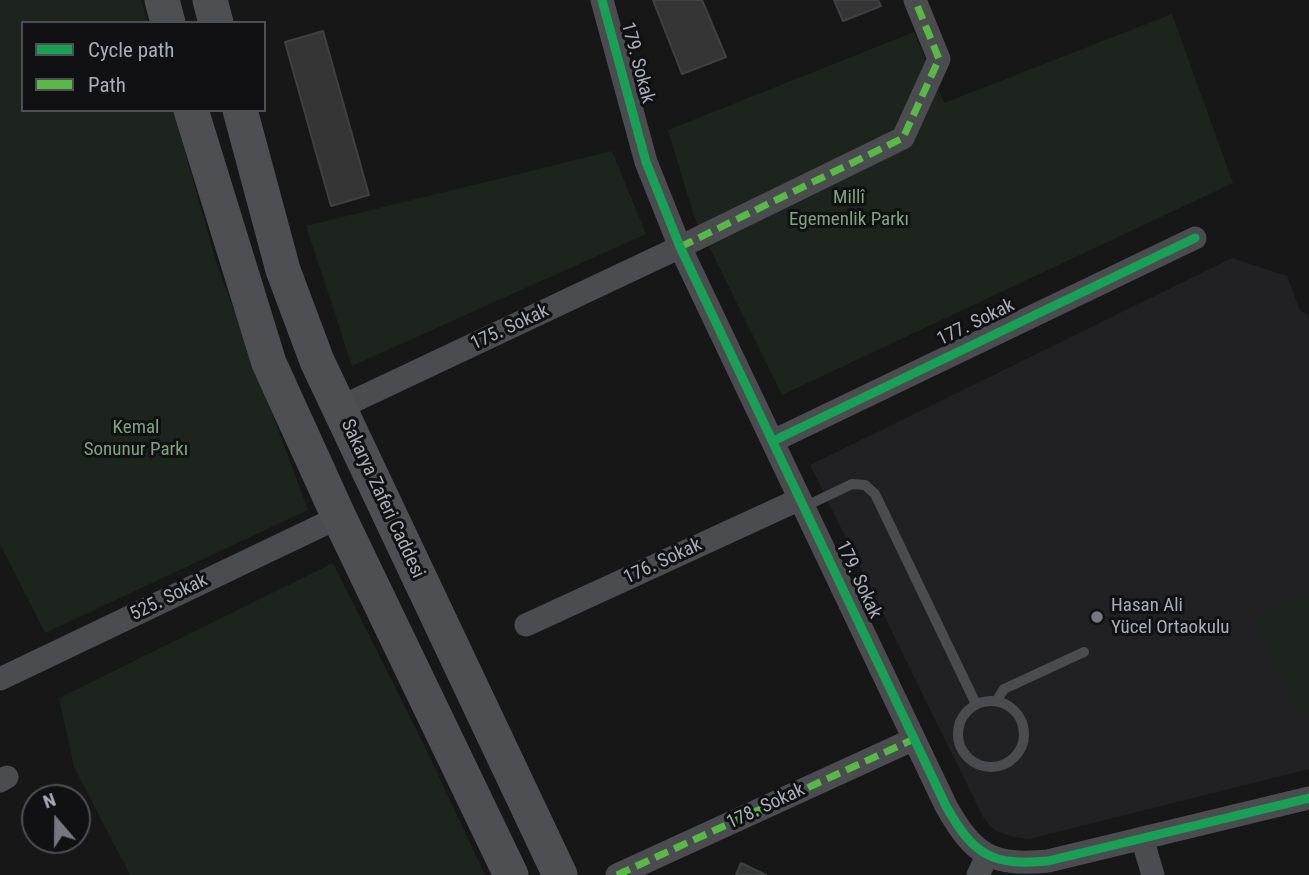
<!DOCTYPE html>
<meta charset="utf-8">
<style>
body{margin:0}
#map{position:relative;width:1309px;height:875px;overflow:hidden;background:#171717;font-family:"Roboto Condensed",sans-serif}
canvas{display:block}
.legend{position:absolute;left:21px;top:21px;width:245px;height:91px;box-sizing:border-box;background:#111113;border:2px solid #4d4f55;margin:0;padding:9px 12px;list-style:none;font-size:21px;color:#a8adb8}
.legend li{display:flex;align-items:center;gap:14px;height:35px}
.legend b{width:35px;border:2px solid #4d4f55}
.north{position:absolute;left:21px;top:784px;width:70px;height:70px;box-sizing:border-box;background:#111113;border:2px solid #4d4f55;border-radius:50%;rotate:340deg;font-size:19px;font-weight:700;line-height:28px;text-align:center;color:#a8adb8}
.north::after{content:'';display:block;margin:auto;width:24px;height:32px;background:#757880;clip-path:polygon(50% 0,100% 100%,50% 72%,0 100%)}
</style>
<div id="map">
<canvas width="1309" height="875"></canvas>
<ul class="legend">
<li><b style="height:9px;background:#1a9f57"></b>Cycle path</li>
<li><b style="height:9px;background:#58b947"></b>Path</li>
</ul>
<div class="north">N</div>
</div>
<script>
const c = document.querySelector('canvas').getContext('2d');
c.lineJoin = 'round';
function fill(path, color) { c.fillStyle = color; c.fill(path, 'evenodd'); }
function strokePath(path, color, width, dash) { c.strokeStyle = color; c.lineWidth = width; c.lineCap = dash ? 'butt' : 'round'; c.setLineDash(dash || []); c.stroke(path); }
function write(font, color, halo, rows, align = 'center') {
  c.font = font + ' "Roboto Condensed",sans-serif'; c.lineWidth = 6; c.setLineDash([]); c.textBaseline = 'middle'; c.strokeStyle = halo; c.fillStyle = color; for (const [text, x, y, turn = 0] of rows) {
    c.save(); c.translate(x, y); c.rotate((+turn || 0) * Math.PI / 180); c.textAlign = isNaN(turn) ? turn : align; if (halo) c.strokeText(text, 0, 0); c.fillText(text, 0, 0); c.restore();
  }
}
fill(new Path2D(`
 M1232,258L1287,276L1300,311L1309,315V769L1030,839L1013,837L994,830L983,817L810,465Z`), '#212123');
fill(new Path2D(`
 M0,0H141L148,23H23V110H173L217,265L308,510L45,633L0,544Z
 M1172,14L1233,183L782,395L694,216L668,130L914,32L944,103Z
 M612,151L646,234L352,366L306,226Z
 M333,563L427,751L485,875H130L74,767L59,698Z
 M1309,593V710L1299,714L1255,617Z`), '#1d241e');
const building = new Path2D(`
 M653,0H702L726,57L682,74Z
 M834,0H878L881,6L843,21Z
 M323,31L369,195L331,206L285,42Z
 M741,863L766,875H736Z`);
fill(building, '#353536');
strokePath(building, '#3f4043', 2);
strokePath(new Path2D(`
 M804,507L852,484L865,485L875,494L976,704
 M997,700L1004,689L1084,652
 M958 734a33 33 0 1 1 66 0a33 33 0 1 1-66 0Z`), '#4b4c50', 10);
strokePath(new Path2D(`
 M602,0L646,162L680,247L946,806C974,856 992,866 1048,861L1309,798
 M339,408L680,247L903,138L939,59L915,0
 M773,441L1195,238
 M526,625L800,499
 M0,679L339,517
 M0,781L7,777
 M1142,838L1153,875
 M617,875L914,739
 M978,875L987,856`), '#4b4c50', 23);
strokePath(new Path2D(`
 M162,0L168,23
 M210,0L216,23
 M191,110L269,363L339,517L511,875
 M240,110L283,270L317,361L560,875`), '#4d4f52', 35);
strokePath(new Path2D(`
 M680,247L903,138L939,59L915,0
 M617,875L914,739`), '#58b947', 7, [14, 7]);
strokePath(new Path2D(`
 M602,0L646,162L680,247L946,806C974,856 992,866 1048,861L1309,798
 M773,441L1195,238`), '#1a9f57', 9);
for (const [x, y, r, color] of [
 [1097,617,7,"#757880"]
]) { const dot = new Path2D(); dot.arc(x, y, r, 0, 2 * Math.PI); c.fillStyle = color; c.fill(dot); strokePath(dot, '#111113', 2.5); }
write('19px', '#a8adb8', '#111113', [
 ["179. Sokak",637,63,75],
 ["177. Sokak",976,323,-26],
 ["175. Sokak",510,328,-25],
 ["Sakarya Zaferi Caddesi",382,499,65],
 ["176. Sokak",663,562,-25],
 ["179. Sokak",858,580,65],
 ["525. Sokak",169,598,-26],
 ["178. Sokak",766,807,-25]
]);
write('19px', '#7fa381', '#111113', [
 ["Millî",849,198],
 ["Egemenlik Parkı",849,220],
 ["Kemal",136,428],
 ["Sonunur Parkı",136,450]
]);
write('19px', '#a8adb8', '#111113', [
 ["Hasan Ali",1111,606],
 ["Yücel Ortaokulu",1111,628]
], 'left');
</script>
